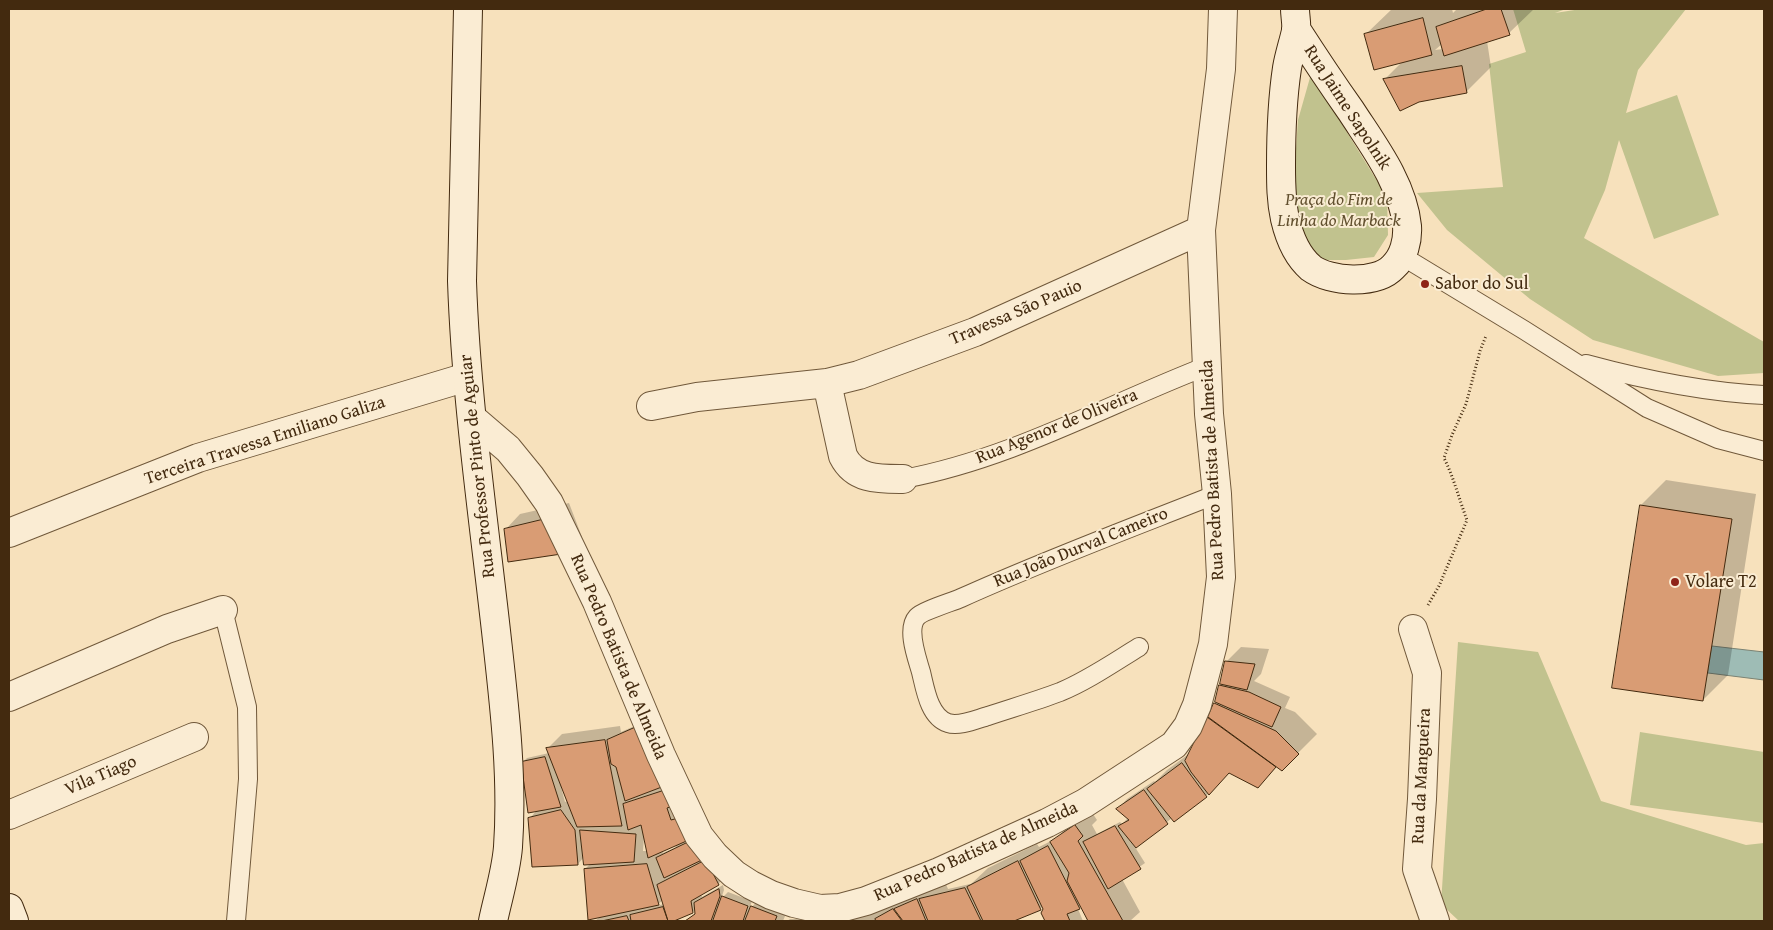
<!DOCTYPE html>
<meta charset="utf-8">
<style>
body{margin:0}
#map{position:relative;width:1773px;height:930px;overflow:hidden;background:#f7e1bc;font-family:"Gentium Book Plus",serif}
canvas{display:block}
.frame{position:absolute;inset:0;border:10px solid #432a0f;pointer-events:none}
</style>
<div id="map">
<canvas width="1773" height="930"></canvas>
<div class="frame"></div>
</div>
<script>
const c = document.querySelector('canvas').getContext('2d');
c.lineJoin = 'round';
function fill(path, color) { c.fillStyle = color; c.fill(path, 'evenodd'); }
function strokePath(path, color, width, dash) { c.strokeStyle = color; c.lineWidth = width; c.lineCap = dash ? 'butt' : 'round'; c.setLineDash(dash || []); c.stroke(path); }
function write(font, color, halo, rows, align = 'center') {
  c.font = font + ' "Gentium Book Plus",serif'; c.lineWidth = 4; c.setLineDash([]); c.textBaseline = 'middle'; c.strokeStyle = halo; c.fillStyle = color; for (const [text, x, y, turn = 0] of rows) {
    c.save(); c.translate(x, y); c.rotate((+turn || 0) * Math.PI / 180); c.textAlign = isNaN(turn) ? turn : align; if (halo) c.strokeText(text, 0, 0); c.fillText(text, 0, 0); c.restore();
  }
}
fill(new Path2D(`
 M1513,9H1566L1555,13L1581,9H1686L1638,70L1626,113L1677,95L1719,215L1654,239L1619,140L1605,190L1584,238L1764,342V373L1718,376L1593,340L1530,299L1447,230L1417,193L1503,187L1489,64L1526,52Z
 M1311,74L1387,197L1388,235L1374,257L1346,260H1318L1291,218L1298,120Z
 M1458,642L1538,652L1601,801L1746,845L1764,843V921H1459L1441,904Z
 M1640,732L1764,752V823L1630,805Z`), '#c1c28e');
const water = new Path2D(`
 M1712,646L1764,652V680L1708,673Z`);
fill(water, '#9ebcb5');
strokePath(water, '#7a8273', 1);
fill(new Path2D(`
 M1392,9H1452L1453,13L1457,9H1534L1509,33L1487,41L1491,67L1466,92L1385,79L1403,61L1366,34ZM1442,44L1443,49L1435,50Z
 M1666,480L1756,494L1728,675L1703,700L1641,505Z
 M569,503L582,537L567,552L506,529L520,514Z
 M1241,647L1269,649L1261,674L1254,681L1290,697L1285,708L1295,712L1317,734L1282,769L1277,766L1258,787L1229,772L1206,796L1172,818L1135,847L1145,863L1122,879L1140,912L1130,921H1090L1081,906L1078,909L1083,921H1046L1043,913V907L1010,921H787L790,919H796L806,908L942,875L948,889L970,884V885L988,868L1037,844L1039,847L1057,838L1066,828L1091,811L1097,820L1092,825L1097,834L1120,822L1122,824L1128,818L1118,809L1127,799L1154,781L1155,782L1167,770L1190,753L1217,702L1220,686L1222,684L1226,662Z
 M646,721L728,874L718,884L701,894L702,897L723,885L724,890L721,899L728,892L752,901L749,910L766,892L791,901L783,921H685L696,913V909L693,912L674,920V921H595L601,916L585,869L591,863L584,857L578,864L530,818L537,810L522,763L527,758L549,753L547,749L562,734L620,726L621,732ZM561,787H562L568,801L565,802ZM644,837L648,851H643ZM675,845L676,847L663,853L662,850ZM663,900L664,904L656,906Z`), '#0003');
const building = new Path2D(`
 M1487,9H1501L1510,35L1444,56L1436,27Z
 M1423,18L1432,55L1374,70L1364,34Z
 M1462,66L1467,93L1419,102L1400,111L1383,79Z
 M1640,505L1732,519L1703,701L1612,688Z
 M554,517L568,553L508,562L504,529Z
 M1225,661L1255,664L1247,690L1220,684Z
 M1219,685L1249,692L1281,707L1272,727L1215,702Z
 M1214,703L1276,731L1299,754L1282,771L1208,717Z
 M1207,717L1276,767L1258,788L1229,773L1209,795L1191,772L1185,761Z
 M641,725L667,785L625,801L616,767L611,764L607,740Z
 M605,740L622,826L577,827L546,748Z
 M545,757L561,807L528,813L521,762Z
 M1182,763L1207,797L1174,822L1147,789Z
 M669,789L675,805L667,808L671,820L682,817L691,839L648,858L641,825L628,830L623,804Z
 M1144,790L1168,824L1136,848L1118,826L1129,820L1116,809Z
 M561,810L575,830L578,865L532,867L528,818Z
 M1075,825L1083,836L1078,841L1123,921H1088L1067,881L1069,873L1050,842Z
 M1115,826L1141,869L1108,889L1083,842Z
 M580,830L636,834L634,862L584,865Z
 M693,840L704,859L664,878L656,858Z
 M1048,846L1080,909L1067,914L1070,921H1045L1041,913L1043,909L1020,861Z
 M706,860L719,885L691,901L693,913L674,921H668L657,885Z
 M1018,861L1041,910L1014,921H983L967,887Z
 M647,864L659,905L588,920L584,869Z
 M965,888L981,921H928L919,899Z
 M719,889L720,896L711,921H685L695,914L694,903Z
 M722,896L748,906L743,921H713Z
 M917,899L926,921H903L894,909Z
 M751,906L777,916L775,921H745Z
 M663,907L668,921H631L630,915Z
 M893,909L902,921H876L875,919Z
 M627,916L629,921H602Z`);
fill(building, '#d99c74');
strokePath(building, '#432a0f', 1);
const lane = new Path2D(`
 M1402,256L1524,330L1647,408L1718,439L1764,451
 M1586,364C1645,380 1704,392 1764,395
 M903,479C1011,459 1106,405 1207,366
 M223,610L247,707L248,779L236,921
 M1139,647C1113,663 1087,681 1060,692C1036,701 1012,708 988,716C977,719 959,727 948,723C929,717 925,688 921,672C917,658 906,629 917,617C922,611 952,602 961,598C1045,560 1131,528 1217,494`);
const street = new Path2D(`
 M827,383L843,456C855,480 879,479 903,479
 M651,406L697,397L827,383L859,375L975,332L1201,230
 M473,419L508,449L530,476L549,503L597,602L661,755L699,836L715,856L734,874L751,885L771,895L794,903L820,909L840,908L866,901L939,872L1047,823L1085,803L1174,745L1188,726L1197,705L1213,644L1221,577L1217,494L1209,414L1201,230L1221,69L1223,9
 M9,533L198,458L467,377
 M1413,629L1427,673L1422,799L1417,869L1435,921
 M9,697L167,629L223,610
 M9,815L194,737`);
const secondary = new Path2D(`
 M468,9L462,281C466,398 483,515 496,631C504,703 513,775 508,847C506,872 498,897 493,921
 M1295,9C1295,16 1297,24 1296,31C1293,44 1289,56 1287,68C1282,101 1281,133 1281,166C1281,184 1281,201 1285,219C1289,236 1297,256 1311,268C1330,282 1376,285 1393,267C1404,257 1408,240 1407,226C1403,184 1373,145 1351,111C1332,84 1314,57 1296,29
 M9,908L14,921`);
strokePath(lane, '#70583a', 20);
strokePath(street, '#70583a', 30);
strokePath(secondary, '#432a0f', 30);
strokePath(new Path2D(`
 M1428,605L1439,586L1467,520C1459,499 1454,478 1444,458L1452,435L1466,404L1480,351L1486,336`), '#432a0f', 3, [1, 2.5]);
strokePath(lane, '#faecd3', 18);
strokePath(street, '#faecd3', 28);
strokePath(secondary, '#faecd3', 28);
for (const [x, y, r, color] of [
 [1425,284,5,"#8f2418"],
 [1675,582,5,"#8f2418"]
]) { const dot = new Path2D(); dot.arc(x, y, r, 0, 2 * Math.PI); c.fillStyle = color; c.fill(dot); strokePath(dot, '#faecd3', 2); }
write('18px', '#432a0f', '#faecd3', [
 ["Rua Jaime Sapolnik",1347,108,57],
 ["Travessa São Pauio",1016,313,-23],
 ["Rua Agenor de Oliveira",1057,427,-22],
 ["Terceira Travessa Emiliano Galiza",265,441,-18],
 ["Rua Professor Pinto de Aguiar",478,466,-96],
 ["Rua Pedro Batista de Almeida",1213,470,-93],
 ["Rua João Durval Cameiro",1081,548,-22],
 ["Rua Pedro Batista de Almeida",618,657,67],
 ["Vila Tiago",101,776,-23],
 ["Rua da Mangueira",1422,776,-87],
 ["Rua Pedro Batista de Almeida",976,852,-24]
]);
write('italic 18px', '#62502f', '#faecd3', [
 ["Praça do Fim de",1339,200],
 ["Linha do Marback",1339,221]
]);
write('18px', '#432a0f', '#faecd3', [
 ["Sabor do Sul",1435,284],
 ["Volare T2",1685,582]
], 'left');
</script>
